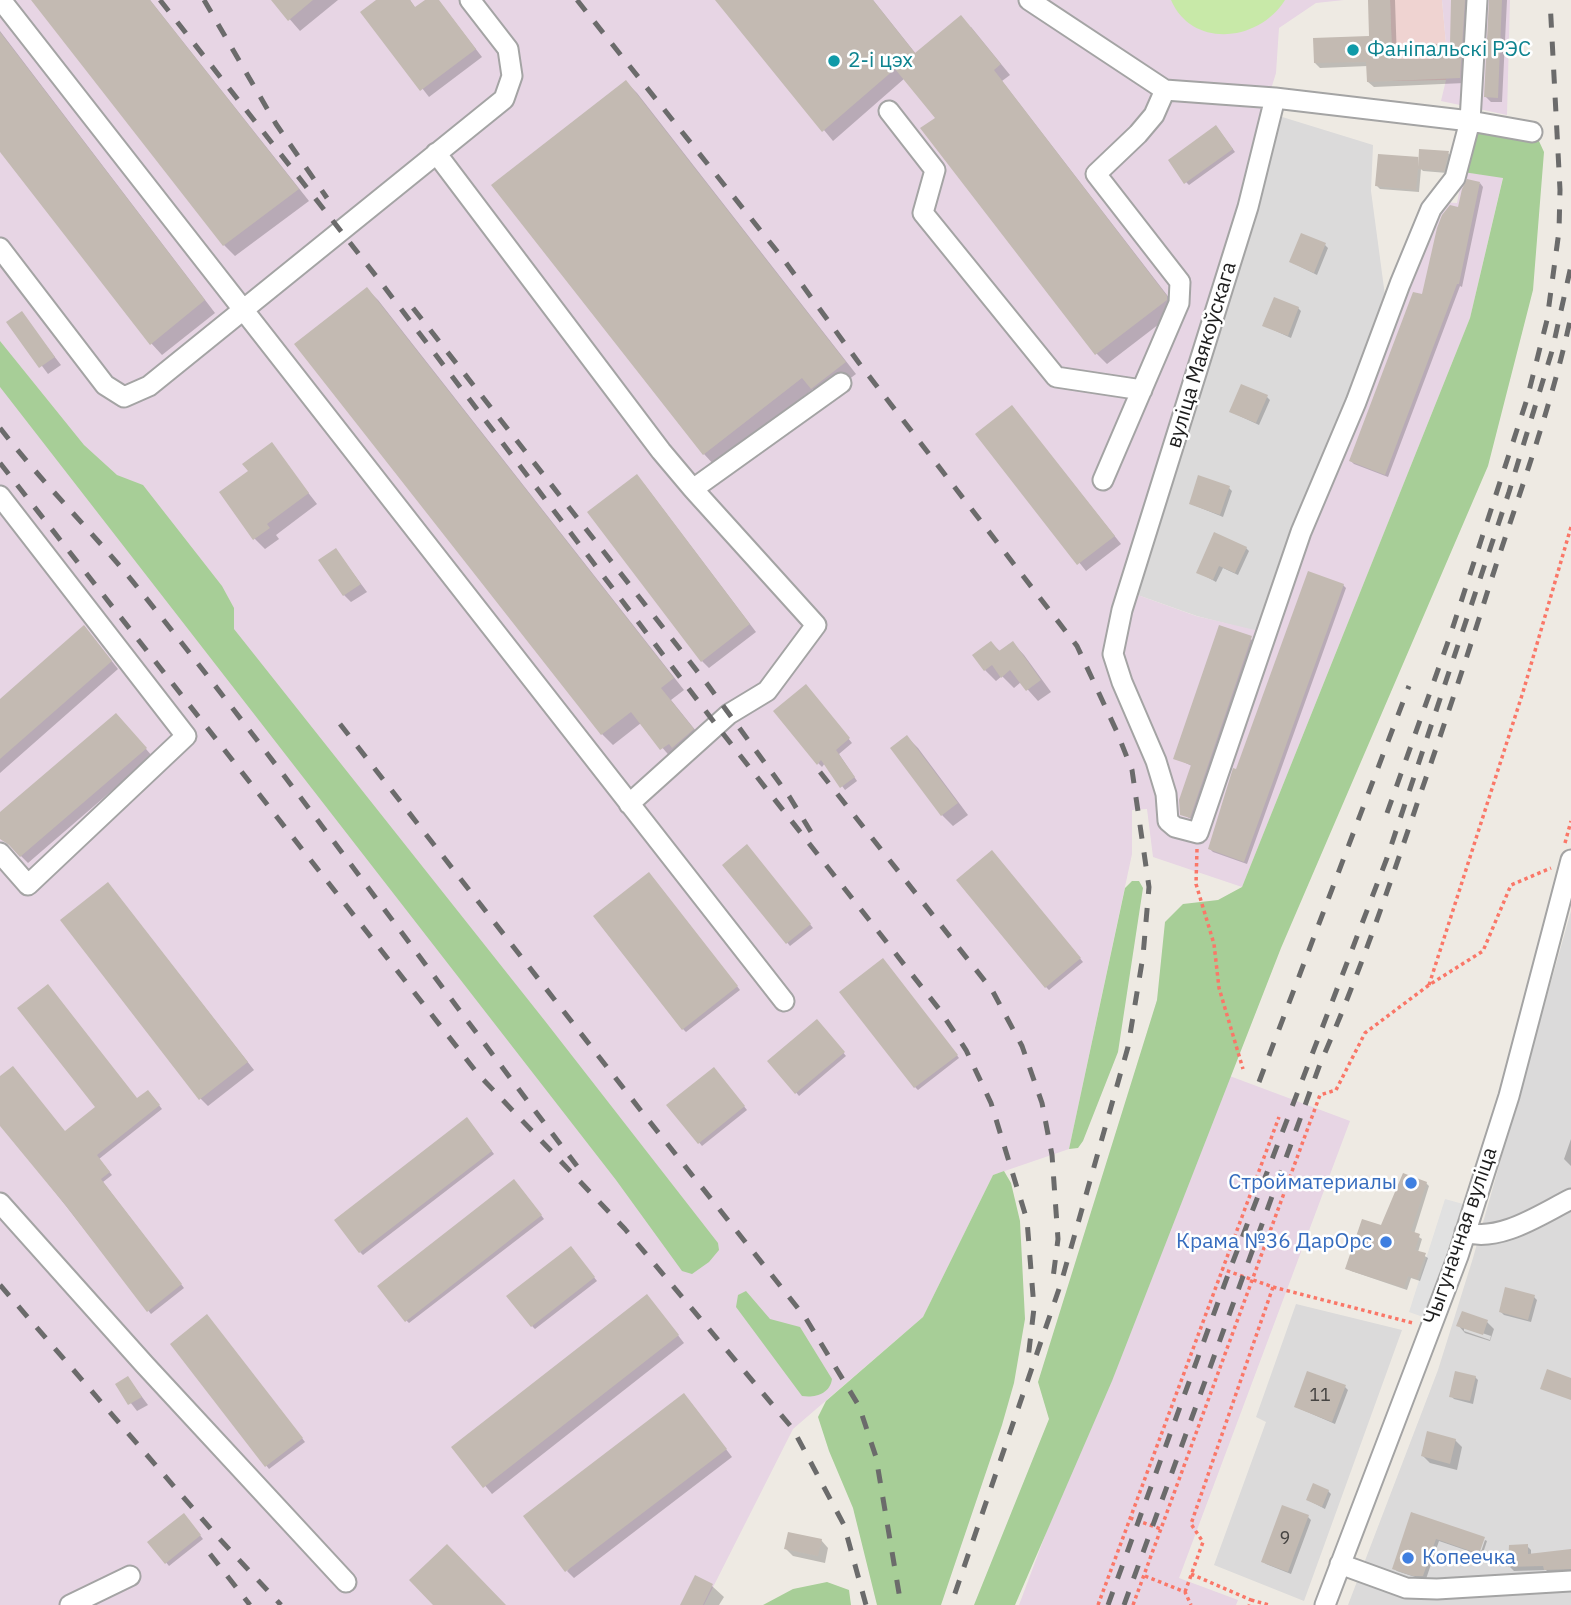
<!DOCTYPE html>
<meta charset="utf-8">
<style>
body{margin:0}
canvas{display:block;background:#eeeae3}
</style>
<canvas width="1571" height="1605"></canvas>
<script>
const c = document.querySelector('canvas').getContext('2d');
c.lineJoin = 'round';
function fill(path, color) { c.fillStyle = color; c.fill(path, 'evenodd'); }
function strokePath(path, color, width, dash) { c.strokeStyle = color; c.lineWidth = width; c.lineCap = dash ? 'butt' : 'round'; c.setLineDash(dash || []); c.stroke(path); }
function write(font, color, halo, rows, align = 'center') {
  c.font = font + ' "IBM Plex Sans",sans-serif'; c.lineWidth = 5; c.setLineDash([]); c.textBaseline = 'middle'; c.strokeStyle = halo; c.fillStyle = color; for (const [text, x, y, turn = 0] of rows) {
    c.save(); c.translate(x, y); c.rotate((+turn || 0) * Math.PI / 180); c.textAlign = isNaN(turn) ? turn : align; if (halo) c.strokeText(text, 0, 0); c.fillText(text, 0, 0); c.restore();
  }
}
fill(new Path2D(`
 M1279,116L1373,145L1371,191L1386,303L1371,351L1255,631L1197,616L1132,593L1255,222Z
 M1571,911V1605H1348L1438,1370L1473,1258Z
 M1296,1304L1402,1330L1304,1601L1214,1565L1266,1422L1256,1417Z`), '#dbdada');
fill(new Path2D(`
 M1390,0H1442L1446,44V80L1393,81Z`), '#efd3d1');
fill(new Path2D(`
 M0,0H1344L1316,3L1279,28L1276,73L1263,115L1254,170L1117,592L1132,593L1196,616L1255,630L1371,351L1441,202L1457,203L1463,172L1503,177L1470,318L1242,887L1153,857L1147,809L1132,810V854L1069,1149L993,1175L923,1317L793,1429L704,1605H0Z
 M1442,0H1510L1507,115L1441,101L1446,80V44Z
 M1219,1072L1350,1121L1179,1578L1238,1600L1236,1605H1019Z`), '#e7d5e4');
fill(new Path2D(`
 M1171,0H1285C1259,42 1192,49 1171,0Z`), '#c8e9a8');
fill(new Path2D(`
 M1481,131L1538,139L1544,152L1533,290L1488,466L1281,948L1112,1381L1015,1605H974L1049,1419L1038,1382L1157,1000L1165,922L1183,904L1218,900L1242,887L1470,318L1503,178L1463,172L1473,137Z
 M0,341L84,445L117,475L143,485L222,586L234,608V629L545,1021L718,1243L719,1250L709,1262L692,1274L682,1271L616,1180L0,387Z
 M1132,881H1139L1143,888L1118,1052L1083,1141L1078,1148L1069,1149L1125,888Z
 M1004,1171L1011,1183L1020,1221L1025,1319L1014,1383L1002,1425L941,1605H877L853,1508L829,1451L818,1417L826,1401L923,1317L993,1175Z
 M746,1291L770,1319L800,1327L832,1379C830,1394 815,1398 802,1396L736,1307L738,1295Z
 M827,1582L849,1590L851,1605H763L793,1589Z`), '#a7ce97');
fill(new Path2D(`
 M1445,1199L1463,1204L1426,1318L1409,1312Z`), '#e1e1e1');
fill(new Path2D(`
 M34,0H150L309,201L235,256L224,245Z
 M273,0H338L300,31Z
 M379,0H410L416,9L428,0H438L482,57L429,97L363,12Z
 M717,0H873L916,54L971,27L1010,75L1002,81L1177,308L1176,311L1107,364L1097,354L923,128L938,118L905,78L833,141Z
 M1371,0H1395L1397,61H1434L1452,46L1453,0H1471L1465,83L1374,87L1368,82V66L1320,68L1315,63L1370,38Z
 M1491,0H1507L1502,102H1491L1485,96Z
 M0,31L215,313L162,355L151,343L0,149Z
 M626,82L637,93L856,374L823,399L813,389L715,466L704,454Z
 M1219,130L1235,152L1189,185L1186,182Z
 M1448,153L1451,156L1447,173L1423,171L1421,169L1419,192L1380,189L1377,186Z
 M1480,183L1483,187L1462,287L1460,286L1388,477L1354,464L1351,461L1459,209Z
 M1325,245L1328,248L1317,275L1291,262Z
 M367,289L378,300L684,690L671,700L704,741L673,760L641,723L613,745L602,734Z
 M1298,308L1301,311L1291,338L1265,326Z
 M21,313L61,365L48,374L9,322Z
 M1267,397L1270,400L1259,425L1231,412Z
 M1012,407L1121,544L1086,571L977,434Z
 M271,445L317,504L276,535L279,539L265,549L255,539L221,493L250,472Z
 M644,484L756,632L709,668L702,661Z
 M1229,488L1232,491L1223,517L1191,504Z
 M1246,548L1249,551L1238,575L1223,568L1216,582L1198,572Z
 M336,550L367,592L351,602L344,595Z
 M1343,585L1346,588L1247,864L1213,852L1210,849L1237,771Z
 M1220,627L1255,641L1193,820L1182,814L1192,766L1175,758Z
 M91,635L118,669L0,773V701Z
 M991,643L1001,652L1013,643L1024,655L1051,692L1038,701L1021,682L1014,688L1002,676L996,681L985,670Z
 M810,690L852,743L839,754L857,781L845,790L825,763L822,767L818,763L776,711Z
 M123,722L152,756L28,863L0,835V815Z
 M907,737L918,748L968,815L953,826L942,815Z
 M750,850L813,928L790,946L724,865Z
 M995,856L1083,962L1049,990L1046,987Z
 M652,877L740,990L686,1032L683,1029Z
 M108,884L254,1070L208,1106L201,1099Z
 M886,963L959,1058L918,1090L915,1087Z
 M817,1021L846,1056L799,1096L770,1061Z
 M717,1073L747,1110L702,1146L669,1106Z
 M0,1078L65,1133L98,1108L138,1101L151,1095L162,1109L99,1159L112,1175L103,1182L184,1288L151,1314L0,1122Z
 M470,1123L494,1154L363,1255L360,1252Z
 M1571,1139V1166L1564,1159Z
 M1426,1183L1429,1186L1414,1234L1422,1239L1418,1252L1428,1258L1420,1281L1411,1278L1407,1290L1351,1271L1347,1268L1382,1227Z
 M517,1184L544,1219L409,1323L406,1320Z
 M573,1251L597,1281L535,1329L532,1326Z
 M1534,1297L1537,1300L1531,1322L1504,1315L1501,1312Z
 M654,1304L684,1343L492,1494L454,1448Z
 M210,1320L305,1442L269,1469L172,1344Z
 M1487,1322L1494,1329L1490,1341L1465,1333L1458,1325ZM1464,1327L1491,1336L1490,1340L1464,1331Z
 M1475,1377L1478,1380L1473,1404L1454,1399L1451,1396Z
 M128,1378L148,1405L137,1411L117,1385Z
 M1345,1387L1348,1390L1335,1424L1296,1407Z
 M691,1403L732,1457L574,1578L567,1571Z
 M1455,1440L1462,1447L1457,1470L1430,1463L1423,1456Z
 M1328,1491L1331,1494L1325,1509L1308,1500Z
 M1412,1514L1482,1538L1477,1554L1439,1541L1426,1579L1418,1578L1397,1571L1394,1568Z
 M1308,1517L1311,1520L1291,1574L1266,1564L1263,1561Z
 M187,1519L203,1539L169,1566L150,1543Z
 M821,1540L828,1548L825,1563L793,1556L786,1549Z
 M1485,1540L1487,1541L1482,1556L1480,1555Z
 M1527,1546L1531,1550V1556L1571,1551V1546V1573L1550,1574L1546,1570L1514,1571L1510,1567Z
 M696,1577L712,1586L724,1597L719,1605H682Z`), '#0003');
fill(new Path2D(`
 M31,0H150L299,189L223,246Z
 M271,0H313L288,21Z
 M376,0H410L415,7L425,0H439L476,49L420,91L360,12Z
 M715,0H873L915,53L961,15L1001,64L994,70L1167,296V300L1095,355L920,128L935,118L895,69L822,132Z
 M1368,0H1390L1392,59H1433V44H1450L1451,0H1465L1460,78L1367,82L1366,62L1314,63L1313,38L1369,36Z
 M1489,0H1502L1498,98L1484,97Z
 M0,32L205,300L150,345L0,152Z
 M626,80L846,362L811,389L802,378L703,455L491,185Z
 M1216,125L1233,149L1184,184L1168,160Z
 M1419,149L1449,151L1444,171L1418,169Z
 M1378,154L1419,157L1416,190L1375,186Z
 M1467,179L1480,182L1459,284H1457L1385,475L1349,461L1413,292L1422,294L1437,228L1442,215L1450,205L1458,207L1462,189Z
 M1301,233L1326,243L1314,273L1289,262Z
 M367,287L674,678L661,688L694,729L672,748L669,744L660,750L631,712L601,735L294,344Z
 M1274,297L1299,307L1288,336L1262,326Z
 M22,311L55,357L39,368L6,322Z
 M1241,384L1268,395L1256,423L1229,412Z
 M1012,405L1115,536L1077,565L975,434Z
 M272,442L309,493L267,524L270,528L253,540L219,492L248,471L242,464Z
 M637,474L750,624L701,662L587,512Z
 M1198,475L1230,486L1220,515L1189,504Z
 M1214,532L1247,547L1235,573L1219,566L1213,580L1196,573Z
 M336,548L361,584L343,596L318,560Z
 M1308,571L1344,584L1244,862L1208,849L1233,768L1236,769Z
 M84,625L112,661L0,759V699Z
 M1219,625L1252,636L1190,818L1180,815L1179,800L1191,765L1173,759Z
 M991,641L999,651L1013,641L1041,680L1026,691L1010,670L1001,678L992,665L984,671L972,655Z
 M806,684L850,738L836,750L855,777L840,788L821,760L817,765L773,711Z
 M116,713L147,748L20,857L9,845L0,839V812Z
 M907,735L958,803L941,816L890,748Z
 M747,844L811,924L786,944L722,865Z
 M992,850L1081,958L1045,988L956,880Z
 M649,872L738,986L682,1030L593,916Z
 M108,882L248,1062L199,1100L60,920Z
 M883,958L958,1055L914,1088L839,992Z
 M48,984L137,1098L148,1090L160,1105L97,1155L110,1172L101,1179L182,1284L147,1312L66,1206L0,1126V1076L13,1066L65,1131L95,1107L17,1008Z
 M817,1019L845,1052L795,1094L767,1061Z
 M714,1067L745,1106L698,1144L666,1105Z
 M467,1117L492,1151L359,1253L334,1220Z
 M1403,1173L1427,1182L1411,1231L1420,1234L1415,1250L1426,1253L1417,1279L1408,1276L1404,1288L1345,1269L1362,1219L1381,1225Z
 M514,1179L542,1215L405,1322L377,1286Z
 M571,1246L595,1277L531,1327L506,1296Z
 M1505,1287L1535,1295L1528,1320L1499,1312Z
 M647,1294L679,1335L483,1488L451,1447Z
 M1462,1311L1488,1320L1483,1335L1456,1326Z
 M207,1314L303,1438L265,1467L170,1344Z
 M1547,1369L1571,1378V1400L1540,1389Z
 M1307,1371L1346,1385L1332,1422L1294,1407Z
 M1455,1371L1476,1376L1470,1401L1449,1397Z
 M128,1376L142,1397L128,1405L115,1384Z
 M684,1393L727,1449L565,1572L523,1516Z
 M1427,1431L1456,1439L1450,1464L1421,1456Z
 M1313,1483L1329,1490L1322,1507L1306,1500Z
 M1282,1505L1309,1515L1288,1572L1261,1562Z
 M1411,1512L1485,1537L1479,1554L1436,1539L1423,1576H1413L1392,1569Z
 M184,1513L201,1535L165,1564L147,1542Z
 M788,1532L822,1539L818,1556L784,1549Z
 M447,1544L506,1605H433L409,1580Z
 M1528,1544V1554L1571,1549V1569L1544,1570L1543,1566L1508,1567L1509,1545Z
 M695,1575L713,1584L703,1605H680Z`), '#c3bab2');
const minor = new Path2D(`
 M1,0L784,1001
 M1029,0L1165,90L1275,98L1470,121L1532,132
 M1275,98L1248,207L1122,610L1113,654L1122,682L1156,761L1166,794L1168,821L1175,827L1198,833L1301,532L1356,402L1400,284L1431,209L1455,178L1470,121L1477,0
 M889,111L935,170L923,213L1056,377L1142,390
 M436,153L661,451L693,489
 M0,248L105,385L124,397L149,386L504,99L512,76L508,49L470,0
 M1103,480L1179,303L1180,282L1096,174L1138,134L1154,115L1165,90
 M0,496L186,736L28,885L0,853
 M629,804L729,714L767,691L816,625L693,489L841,383
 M0,1203L145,1365L346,1582
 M1465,1232C1499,1243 1541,1214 1571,1199
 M1340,1564L1406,1588L1437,1589L1571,1581
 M70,1605L130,1576
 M1325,1605L1458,1256L1509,1096L1571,860`);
strokePath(minor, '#a4a4a4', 23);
strokePath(new Path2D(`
 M1565,843L1571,821
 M1197,849L1196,884L1214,944L1219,988L1243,1069
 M1429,985L1523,692L1571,527
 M1273,1287L1413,1323
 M1130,1518L1161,1529
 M1191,1574L1251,1600L1249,1605
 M1145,1576L1185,1592L1191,1605
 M1185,1592L1203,1542L1191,1524L1273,1287L1222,1269
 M1251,1600L1269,1605
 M1098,1605L1279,1117
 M1133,1605L1320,1095L1336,1090L1365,1033L1429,985L1483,951L1511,885L1551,868`), '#fa7768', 3.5, [3.5, 3.5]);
strokePath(minor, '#fff', 19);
strokePath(new Path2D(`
 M160,0L376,276L717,726L939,1009L966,1050L991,1103L1027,1220L1034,1308L1028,1359
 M204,0L276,124L327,198
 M577,0L784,260L859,363L1077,646L1117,732L1132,770L1149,887L1143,956L1128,1047L1061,1283L951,1605
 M413,308L708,685L789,796L811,832
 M0,428C43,484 94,533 138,588C290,777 430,974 577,1166
 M0,463L478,1074L625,1229L793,1429L844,1525L866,1605
 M340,724L642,1112L805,1317L859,1406L876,1457L901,1605
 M820,772L992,990L1022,1046L1042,1103L1052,1155L1058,1239L1052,1286
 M1387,813L1449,639L1527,399L1547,320L1559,231L1560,190L1550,0
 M1259,1082L1409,686
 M0,1285L216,1535L281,1605
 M210,1554L250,1605
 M1108,1605L1229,1272L1387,858L1509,492L1552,351L1571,266
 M1124,1605L1320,1064C1358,978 1388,890 1418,801C1442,731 1466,661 1488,590C1517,499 1551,410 1571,316`), '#6b6b6b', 5, [14, 14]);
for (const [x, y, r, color] of [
 [1353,50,7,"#0f9aa8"],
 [834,61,7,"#0f9aa8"],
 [1411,1183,7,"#3f7fe0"],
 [1386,1242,7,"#3f7fe0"],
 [1408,1558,7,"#3f7fe0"]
]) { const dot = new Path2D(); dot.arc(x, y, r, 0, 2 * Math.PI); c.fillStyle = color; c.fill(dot); strokePath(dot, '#fff', 2.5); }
write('18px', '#464442', null, [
 ["11",1320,1396],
 ["9",1285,1539]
]);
write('21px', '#0d838f', '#fff', [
 ["Фаніпальскі РЭС",1367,50],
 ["2-і цэх",848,61]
], 'left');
write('21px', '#1d1d1d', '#fff', [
 ["вуліца Маякоўскага",1202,355,-73],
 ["Чыгуначная вуліца",1461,1236,-71]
]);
write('21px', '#366cbe', '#fff', [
 ["Стройматериалы",1397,1183],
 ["Крама №36 ДарОрс",1372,1242],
 ["Копеечка",1422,1558,"left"]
], 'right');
</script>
